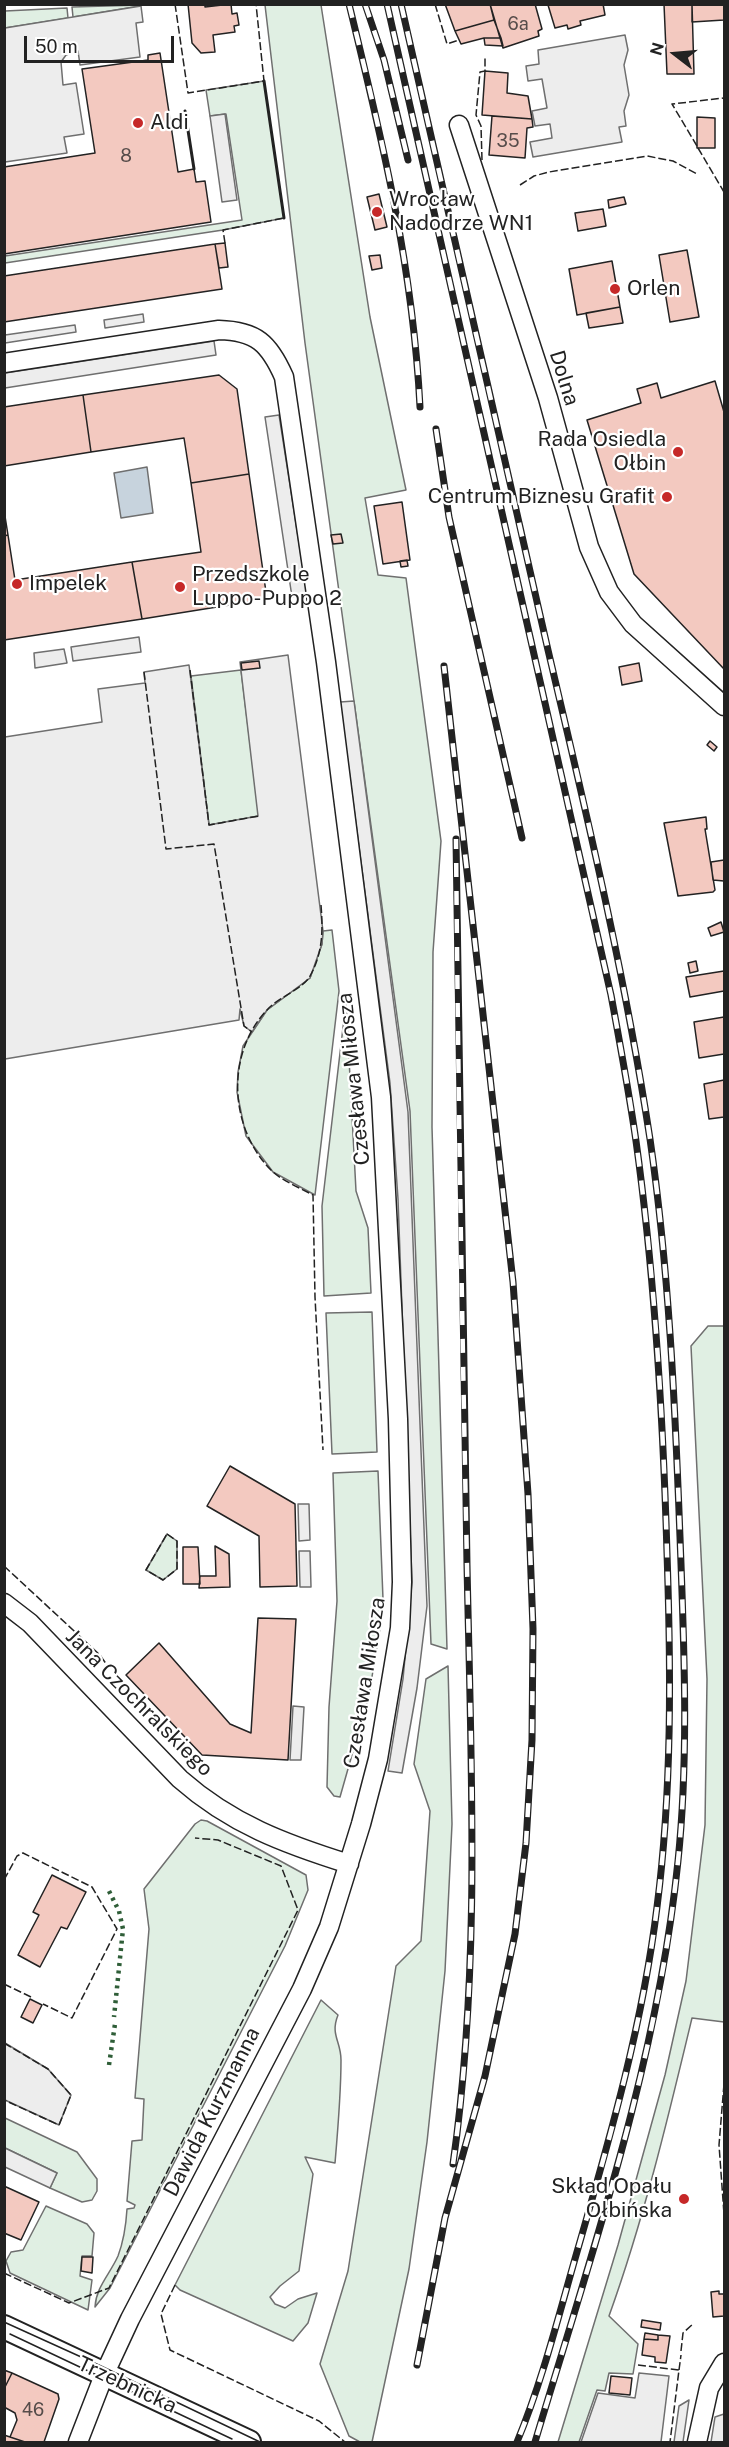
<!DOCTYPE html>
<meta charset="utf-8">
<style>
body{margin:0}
#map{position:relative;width:729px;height:2447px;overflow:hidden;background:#fff;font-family:"Public Sans",sans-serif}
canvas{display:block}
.frame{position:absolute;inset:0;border:6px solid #222;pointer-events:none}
.north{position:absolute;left:645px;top:24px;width:60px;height:60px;-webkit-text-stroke:4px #fff;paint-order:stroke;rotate:286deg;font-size:16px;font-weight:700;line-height:24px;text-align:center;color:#222}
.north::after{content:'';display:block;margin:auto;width:21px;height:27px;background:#222;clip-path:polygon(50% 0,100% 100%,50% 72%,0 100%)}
.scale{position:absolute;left:24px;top:36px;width:150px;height:27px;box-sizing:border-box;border:3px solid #222;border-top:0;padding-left:8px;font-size:18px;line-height:21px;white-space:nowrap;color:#222;-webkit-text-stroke:4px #fff;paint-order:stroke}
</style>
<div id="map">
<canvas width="729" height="2447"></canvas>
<div class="frame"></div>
<div class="north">N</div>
<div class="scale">50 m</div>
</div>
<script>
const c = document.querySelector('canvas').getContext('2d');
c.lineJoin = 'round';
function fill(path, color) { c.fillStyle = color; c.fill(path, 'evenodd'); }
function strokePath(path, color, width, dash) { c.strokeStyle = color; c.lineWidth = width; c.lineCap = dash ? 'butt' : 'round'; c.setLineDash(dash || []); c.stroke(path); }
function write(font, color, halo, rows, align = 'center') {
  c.font = font + ' "Public Sans",sans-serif'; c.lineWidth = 4.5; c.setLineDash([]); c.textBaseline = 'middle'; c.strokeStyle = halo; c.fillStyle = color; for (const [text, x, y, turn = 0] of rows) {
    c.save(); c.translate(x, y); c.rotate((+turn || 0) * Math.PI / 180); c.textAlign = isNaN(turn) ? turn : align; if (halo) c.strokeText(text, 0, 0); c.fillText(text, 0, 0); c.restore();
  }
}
const green = new Path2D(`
 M141,5L140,6L73,17L72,7Z
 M265,5H321L370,317L406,490L365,498L378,575L406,578L441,841L433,952L432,1127L447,1649L431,1644L410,1111L305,343Z
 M67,8L68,18L5,28V11Z
 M264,81L284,218L223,230L5,263V256L242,220L226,114L210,116L206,90Z
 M241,670L259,816L209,825L191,676Z
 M332,930L339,991L315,1195L273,1172L246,1136L237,1092L238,1072L243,1046L267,1010L310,978L322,944L323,931Z
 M346,1002L356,1191L368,1228L371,1293L324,1296L322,1206Z
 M372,1312L377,1452L332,1454L326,1313Z
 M708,1326H724V2022L692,2018C668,2118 644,2219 609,2316L638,2344L633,2374L609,2373L605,2391L597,2390L579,2442H558L618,2245L665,2075L686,1981L705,1825L707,1679L691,1346Z
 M378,1471L383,1599L381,1622L369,1695L340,1797L334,1796L327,1787L329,1707L337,1601L333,1473Z
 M167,1534L177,1541V1569L163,1580L146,1570Z
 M448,1666L452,1824L445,1971L427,2142L409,2269L372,2442H360L349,2436L320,2364L348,2271L396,1966L421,1941L430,1811L414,1764L426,1679Z
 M201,1820L207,1821L306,1875L308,1890L285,1946L110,2288L95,2307C96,2287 110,2274 118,2256C124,2240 126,2226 127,2209L134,2208L135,2205L127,2201L132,2141L142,2140L144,2099L135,2098L149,1929L144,1889L195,1824Z
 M321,2000L338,2015C330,2035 341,2041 341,2060C341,2094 338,2128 335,2163L305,2157L313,2174L299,2271L280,2286L270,2297L275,2304L285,2308L298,2299L317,2293L308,2323L293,2341L180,2290L175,2285Z
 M5,2118L77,2152L97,2179V2191L92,2200L82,2202L50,2188L57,2173L5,2148Z
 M46,2206L87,2224L94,2233L92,2256H82L80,2276L92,2280L88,2310L10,2273L6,2261L11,2252L23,2250Z`);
fill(green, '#e0efe3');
strokePath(green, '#6f6f6f', 1.5);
const parking = new Path2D(`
 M141,6L143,22L136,23L140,57L80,65L78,51L66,55L61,62L63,85L76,83L84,134L64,137L67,153L5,162V28Z
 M625,35L628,50L624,65L629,95L624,111L626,126L619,127L622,142L533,157L530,142L552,138L550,124L535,126L532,111L547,108L542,79L528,81L526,66L539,64L538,50Z
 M225,114L237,200L222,202L210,116Z
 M143,314L144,322L105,328L104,320Z
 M75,325L76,332L5,343V335Z
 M214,341L216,355L5,388V373Z
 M279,415L307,594L292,597L265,417Z
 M139,637L141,652L73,661L71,647Z
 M64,649L67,663L35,668L34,653Z
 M288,655L323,931L322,944L310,978L267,1010L252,1032L244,1026L240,1009L239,1020L5,1059V737L102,722L98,689L145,683L144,672L189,665L209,825L258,816L240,662Z
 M354,701L408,1112L427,1606L417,1688L402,1773L388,1771L403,1679L412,1582L398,1199L390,1083L340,702Z
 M298,1504H309L310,1540L299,1541Z
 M299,1551H310L311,1587H300Z
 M293,1706L304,1707L301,1760H290Z
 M5,2043L48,2069L71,2095L59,2125L5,2100Z
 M5,2148L57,2173L50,2188L5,2167Z
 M639,2373L669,2376L661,2442H581L598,2393L635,2398Z
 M689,2400L683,2442H674L679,2406Z
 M724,2414V2442H711L715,2417Z`);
fill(parking, '#ededed');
strokePath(parking, '#6f6f6f', 1.5);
const water = new Path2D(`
 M147,467L153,513L121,518L114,473Z`);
fill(water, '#c7d3dd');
strokePath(water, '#6f6f6f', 1.5);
const building = new Path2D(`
 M188,4H205V7L231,4L232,14L237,13L239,25L234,26L235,32L213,35L215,52L201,53L192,43Z
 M445,4H490L494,20L455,31Z
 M490,4H535L542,29L538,31L539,36L503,48Z
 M603,4L605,15L580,21L581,25L568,29L567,25L555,28L548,5Z
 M664,4H692L694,74H667Z
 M692,4H724V20L692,22Z
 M494,20L501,38H484L461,44L455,31Z
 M484,38H501L503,46L485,45Z
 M160,53L178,172L194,169L196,182L205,181L211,222L4,254V167L95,153L82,69L148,60V55Z
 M485,71L508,73L507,93L528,96L532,119L482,115Z
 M492,116L532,119L533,127L527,128L525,158L489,155Z
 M697,117L715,118V148H697Z
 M379,194L387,227L375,230L367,197Z
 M624,197L626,204L609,208L608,200Z
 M603,209L606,226L578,231L575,213Z
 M225,243L228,267L219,268L215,244Z
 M215,244L222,289L4,322V276Z
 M687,250L699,317L670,322L659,255Z
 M380,255L382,268L372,270L369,256Z
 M612,261L620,307L577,315L569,269Z
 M620,307L623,323L589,328L586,313Z
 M219,375L237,389L249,474L191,483L184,438L91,452L83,395Z
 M715,381L724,412V669L634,574L587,420L641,403L637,389L657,383L661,398Z
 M83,395L91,452L4,466V407Z
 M249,474L267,599L142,619L132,562L201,552L191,483Z
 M402,502L410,560L383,564L374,506Z
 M4,510L8,535L4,536Z
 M341,534L343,543L333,544L331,535Z
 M8,535L15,580L132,562L142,619L4,640V536Z
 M407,560L408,566L401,567L400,561Z
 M259,661L260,668L242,670L241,663Z
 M639,663L642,681L622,685L619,667Z
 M710,741L717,747L714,751L707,745Z
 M706,817L707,829H705L715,890L713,892L678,896L664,823Z
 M724,860V881L713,880L711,862Z
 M721,922L724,932L711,936L708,928Z
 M696,961L698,971L690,973L688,963Z
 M724,971V991L690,997L686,977Z
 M724,1017V1054L699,1058L694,1022Z
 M724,1080V1117L709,1119L704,1084Z
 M230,1466L295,1504L297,1586L260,1587L259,1536L207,1506Z
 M215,1546L229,1554L230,1587L199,1588L200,1576H216Z
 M183,1547H198L200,1584H183Z
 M258,1618L296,1619L288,1760L202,1755L126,1675L159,1643L230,1724L251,1733Z
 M52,1875L86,1892L67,1929L61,1927L40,1967L18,1955L39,1915L33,1912Z
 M30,1999L42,2005L33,2023L21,2017Z
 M4,2186L39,2202L21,2240L4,2233Z
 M82,2257H93L92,2273L81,2271Z
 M719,2291V2294H724V2316L713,2317L711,2292Z
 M642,2320L661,2323L660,2330L641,2327Z
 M645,2333L658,2335V2340L644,2339Z
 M658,2335L670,2336L666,2363L655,2362V2357L642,2355L644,2339L658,2340Z
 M4,2370L12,2373L4,2389Z
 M12,2373L58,2394L59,2399L44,2442H25L10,2437L17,2420L15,2413L4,2407V2389Z
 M611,2376L632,2378L630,2395L609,2393Z
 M4,2435L25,2442H4Z`);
fill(building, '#f3c9c0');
strokePath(building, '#222', 1.5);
const minor = new Path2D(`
 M459,125L548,398L589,547L609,592L633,624L724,706
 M4,363L219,330C256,331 269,343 284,377L326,662L381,1097L398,1419L402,1582L400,1628L378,1759L361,1824L329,1927L302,1989L130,2319L104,2375L78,2442
 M4,1603L30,1623L180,1779C231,1824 285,1844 349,1864
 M697,2442L709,2388L724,2363`);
const tertiary = new Path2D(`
 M4,2327L249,2442`);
strokePath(minor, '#222', 21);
strokePath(tertiary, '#222', 26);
strokePath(minor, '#fff', 18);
strokePath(tertiary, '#fff', 22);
strokePath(new Path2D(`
 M4,2322L101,2366L260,2442
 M10,2334L232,2439`), '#222', 1.5);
const rail = new Path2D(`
 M349,4C382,139 413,267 420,407
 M365,4L384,60L408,160
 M387,4L611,995C620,1044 629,1092 636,1141C655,1278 663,1416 667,1553C671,1672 672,1790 657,1907C643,2022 611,2134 579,2245C560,2310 543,2380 517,2442
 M401,4C450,220 499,435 548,650C586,812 625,974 650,1139C669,1270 675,1404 680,1537C684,1645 689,1754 678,1861C658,2060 592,2252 535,2442
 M436,429L449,517L522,838
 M453,2164C481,1966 471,1764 467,1565C462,1323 458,1081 456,839
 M417,2365L445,2218L485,2076L515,1934L526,1843L532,1740L533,1629L528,1494L513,1282L444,666`);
strokePath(rail, '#222', 7);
strokePath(rail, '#fff', 4.5, [14]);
strokePath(new Path2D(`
 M109,1891L119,1911L123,1929L114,2017
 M109,2065L115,2024`), '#2f5e38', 4.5, [3, 4.5]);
strokePath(new Path2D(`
 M175,4L188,93L264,81L256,4
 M435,4L447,44L459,40
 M697,146L672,104L724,98
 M698,148L724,192
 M482,160L481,126L476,115L480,72L485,71V56
 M520,185L534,176L549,172L647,156L673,161L697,174
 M225,243L223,230L284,218
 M190,670L209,825L259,816
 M144,672L166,849L214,844L244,1026L252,1032
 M321,905C323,930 323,953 310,976C303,989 277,998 267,1010C225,1054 229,1130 273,1172C283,1181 300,1188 313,1195L315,1297L323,1450
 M167,1534L177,1541V1569L163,1580L146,1570Z
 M4,1566L100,1655L109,1668
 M4,1880L17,1856L23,1853L92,1887L117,1929L72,2018L43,2004
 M4,1984L31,1997
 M4,2043L48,2069L71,2095L59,2125L4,2100
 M724,2084L719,2145L724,2214
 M4,2273L69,2303L109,2288L298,1910L281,1866L218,1840L195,1838
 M175,2285L161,2314L170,2350L319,2421L345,2442
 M681,2351L683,2333L694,2323
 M638,2365L679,2370L670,2442
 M679,2370L681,2355`), '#222', 1.5, [8, 3]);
strokePath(new Path2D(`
 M264,81L284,218
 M185,111L194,169`), '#222', 3);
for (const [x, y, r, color] of [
 [138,123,6,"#c62828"],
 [377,212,6,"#c62828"],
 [615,289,6,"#c62828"],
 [678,452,6,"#c62828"],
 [667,497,6,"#c62828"],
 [17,584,6,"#c62828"],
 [180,587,6,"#c62828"],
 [684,2199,6,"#c62828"]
]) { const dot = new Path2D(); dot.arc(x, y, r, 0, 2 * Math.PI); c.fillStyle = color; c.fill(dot); strokePath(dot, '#fff', 2); }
write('18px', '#564c4a', null, [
 ["6a",518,24],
 ["35",508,141],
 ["8",126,156],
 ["46",33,2410]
]);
write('21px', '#222', '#fff', [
 ["Aldi",150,123],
 ["Wrocław",389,200],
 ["Nadodrze WN1",389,224],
 ["Orlen",627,289],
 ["Rada Osiedla",666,440,"right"],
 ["Ołbin",666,464,"right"],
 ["Centrum Biznesu Grafit",655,497,"right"],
 ["Przedszkole",192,575],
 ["Luppo-Puppo 2",192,599],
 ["Impelek",29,584],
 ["Skład Opału",672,2187,"right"],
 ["Ołbińska",672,2211,"right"]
], 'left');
write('21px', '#222', '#fff', [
 ["Dolna",564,378,73],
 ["Czesława Miłosza",354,1079,-96],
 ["Czesława Miłosza",365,1683,-81],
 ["Jana Czochralskiego",139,1703,45],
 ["Dawida Kurzmanna",212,2112,-63],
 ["Trzebnicka",127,2385,25]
]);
</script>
